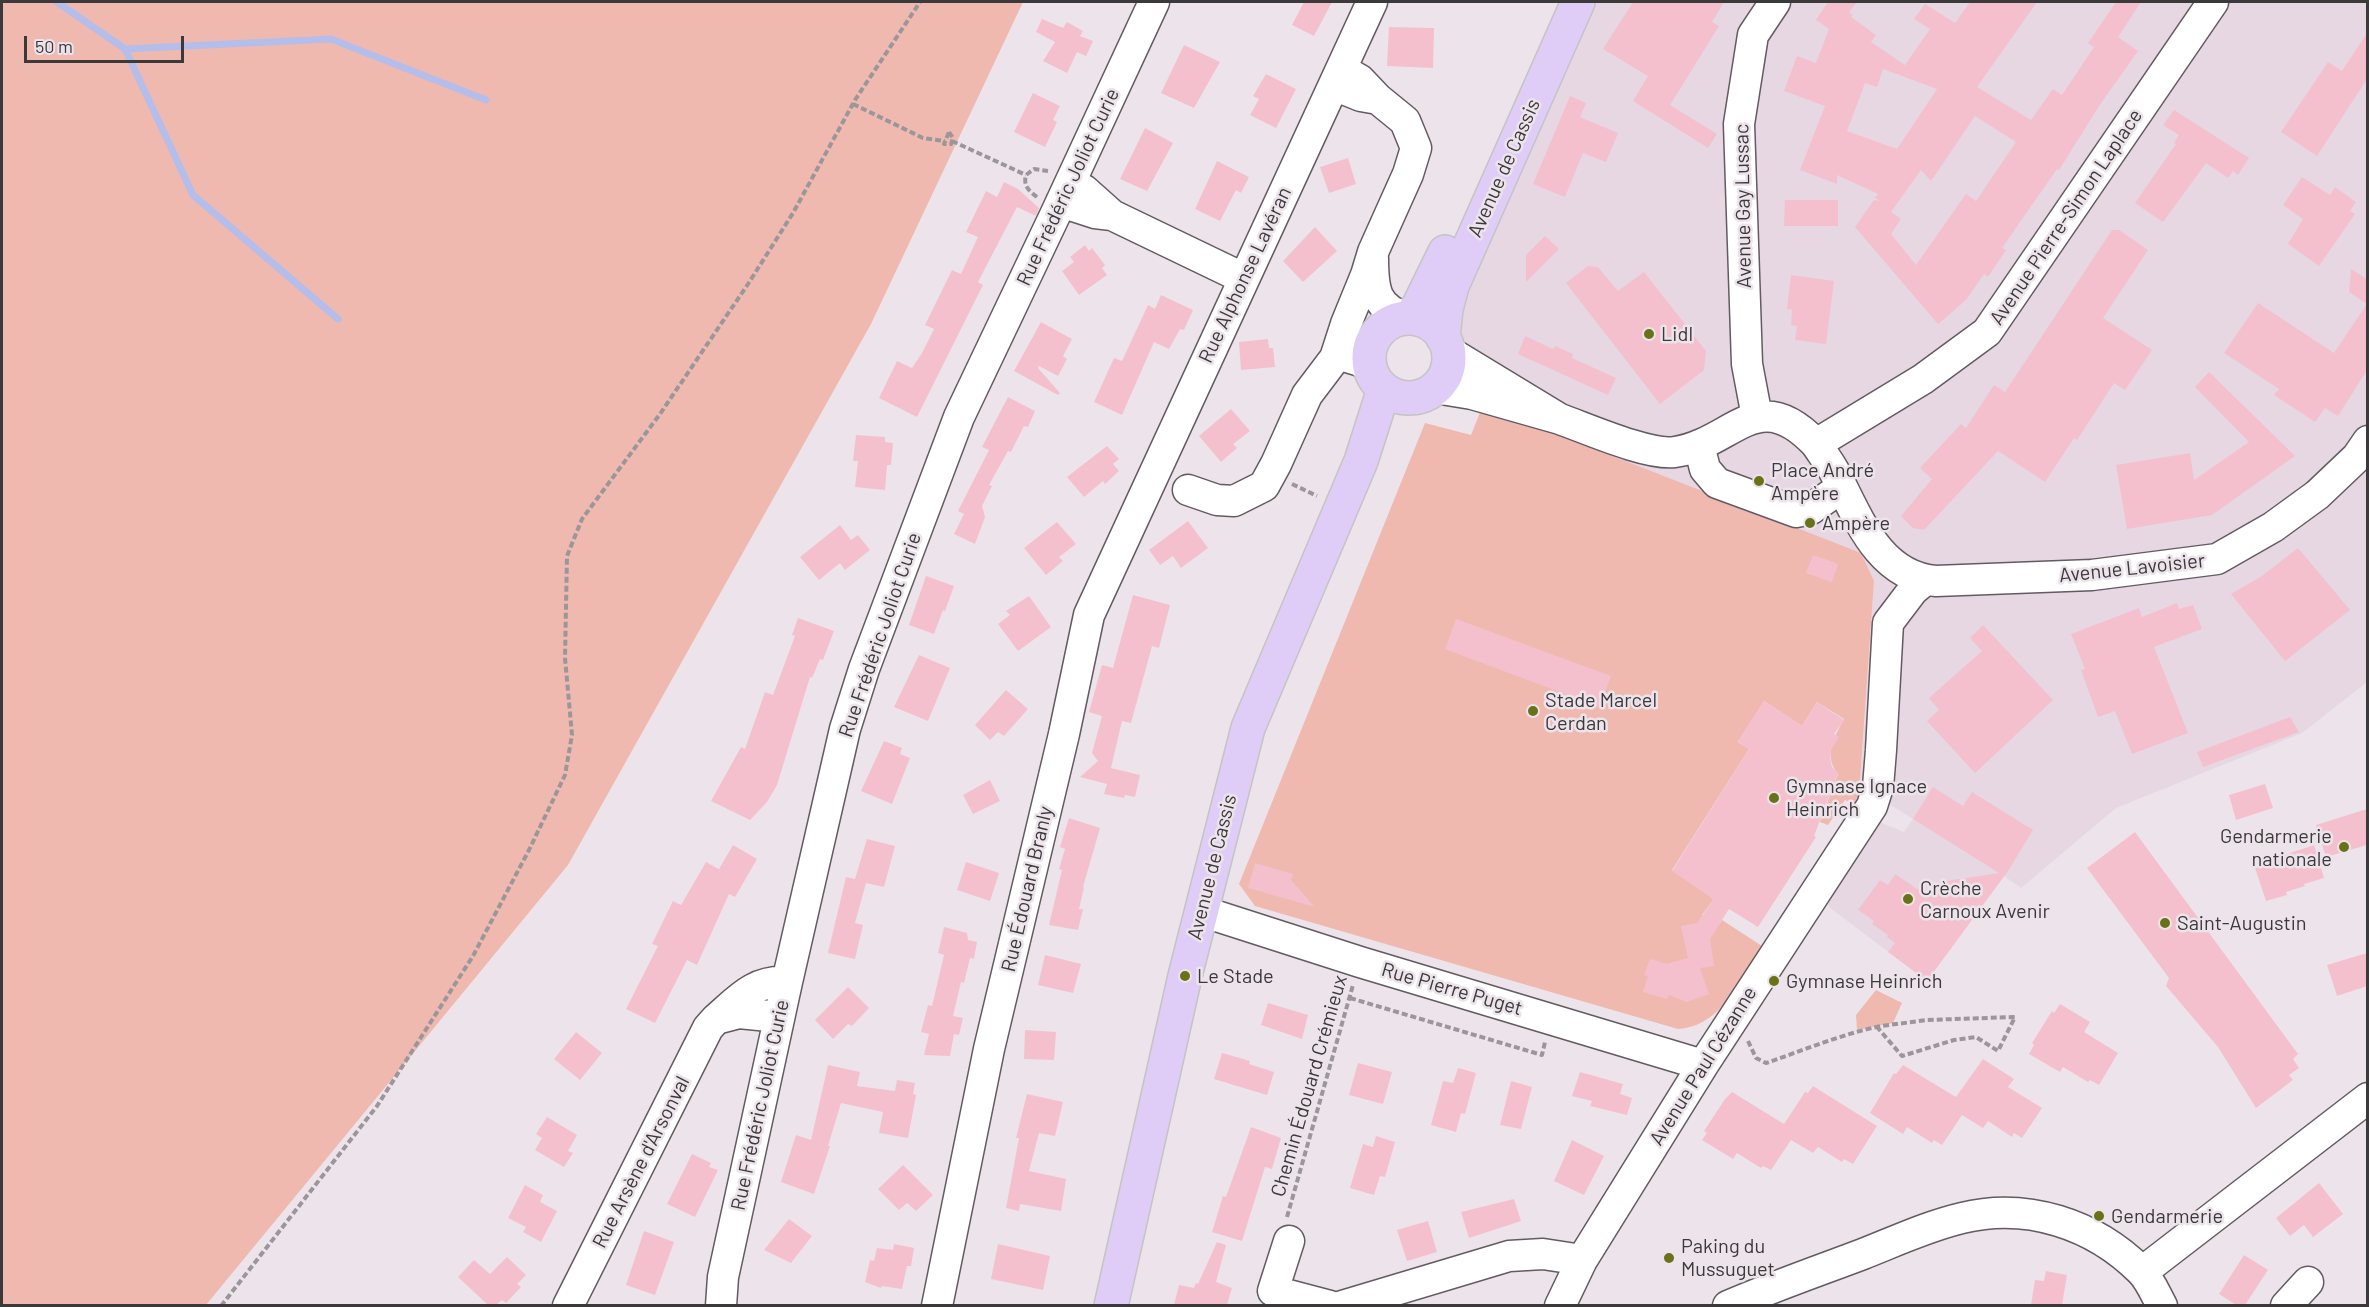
<!DOCTYPE html>
<meta charset="utf-8">
<style>
body{margin:0}
#map{position:relative;width:2369px;height:1307px;overflow:hidden;background:#ece4ea;font-family:Barlow,sans-serif}
canvas{display:block}
.frame{position:absolute;inset:0;border:3px solid #3c393b;pointer-events:none}
.scale{position:absolute;left:24px;top:36px;width:160px;height:27px;box-sizing:border-box;border:3px solid #3c393b;border-top:0;padding-left:8px;font-size:18px;line-height:21px;white-space:nowrap;color:#3c393b;-webkit-text-stroke:4px #ece4ea;paint-order:stroke}
</style>
<div id="map">
<canvas width="2369" height="1307"></canvas>
<div class="frame"></div>
<div class="scale">50 m</div>
</div>
<script>
const c = document.querySelector('canvas').getContext('2d');
c.lineJoin = 'round';
function fill(path, color) { c.fillStyle = color; c.fill(path, 'evenodd'); }
function strokePath(path, color, width, dash) { c.strokeStyle = color; c.lineWidth = width; c.lineCap = dash ? 'butt' : 'round'; c.setLineDash(dash || []); c.stroke(path); }
function write(font, color, halo, rows, align = 'center') {
  c.font = font + ' Barlow,sans-serif'; c.lineWidth = 5; c.setLineDash([]); c.textBaseline = 'middle'; c.strokeStyle = halo; c.fillStyle = color; for (const [text, x, y, turn = 0] of rows) {
    c.save(); c.translate(x, y); c.rotate((+turn || 0) * Math.PI / 180); c.textAlign = isNaN(turn) ? turn : align; if (halo) c.strokeText(text, 0, 0); c.fillText(text, 0, 0); c.restore();
  }
}
fill(new Path2D(`
 M1589,2H2367V682L2302,733L2116,808L2021,888L2004,876L1927,981L1829,907L1828,904L1830,897L1879,822L1904,832L1913,819L1860,785L1874,581L1487,407L1476,354L1467,345L1461,334L1465,298L1511,178Z`), '#e6d7e3');
fill(new Path2D(`
 M2,2H1023L871,324L568,865L206,1305H2Z
 M1487,407L1861,553L1874,581L1859,795L1854,805L1845,800L1828,825L1820,822L1838,774C1823,756 1834,737 1844,719L1817,702L1802,726L1764,701L1738,742L1749,749L1672,870L1714,899L1702,915L1718,926L1722,920L1762,946C1740,980 1722,1026 1678,1029L1255,906L1239,884L1425,423L1471,435L1481,410Z
 M1876,990L1902,1003L1893,1023L1857,1030L1856,1015Z`), '#efb9b0');
strokePath(new Path2D(`
 M57,2L125,49L331,39L486,100
 M125,49L193,195L338,319`), '#b5beea', 7);
fill(new Path2D(`
 M1304,2H1332L1314,36L1292,25Z
 M1633,2H1724L1712,22L1719,26L1670,105L1717,134L1708,148L1633,101L1648,76L1603,49Z
 M1828,2H1857L1849,12L1853,15L1851,17L1876,35L1871,42L1905,65L1930,29L1914,19L1925,4L1955,23L1970,2H2037L1977,87L2031,120L2053,89L2062,95L2094,47L2088,43L2116,2H2141L2118,37L2138,51L2101,103L2059,170L2057,169L2002,248L2006,250L1988,277L1984,274L1966,300L1938,324L1855,227L1874,200L1880,201L1875,198L1878,194L1837,175V184L1800,170L1825,106L1784,91L1797,56L1816,63L1829,29L1816,20ZM1883,69L1937,89L1897,149L1847,131L1865,83L1877,87ZM1975,116L2016,142L1976,201L1966,194L1916,265L1891,234L1901,219L1891,212L1921,170L1931,181Z
 M1042,19L1063,28L1067,22L1083,31L1080,36L1093,41L1086,56L1077,52L1067,73L1043,61L1055,42L1036,32Z
 M1389,27L1434,28L1433,68L1387,66Z
 M2367,33V79L2317,156L2281,132L2328,62L2342,71Z
 M1184,45L1220,62L1194,108L1161,93Z
 M1266,74L1296,89L1276,128L1250,115L1259,99L1253,96Z
 M1033,93L1060,106L1053,120L1057,122L1045,147L1014,132Z
 M1570,96L1586,103L1580,117L1618,133L1606,162L1583,153L1565,197L1533,184Z
 M2174,110L2249,158L2238,175L2233,171L2228,178L2206,163L2163,222L2135,203L2176,144L2174,143L2179,135L2163,125Z
 M1145,128L1173,143L1147,191L1120,179Z
 M1348,158L1356,184L1329,193L1320,167Z
 M1217,161L1249,177L1241,193L1236,190L1220,221L1195,209Z
 M2302,177L2330,195L2335,187L2356,202L2350,211L2355,214L2319,266L2288,244L2303,219L2283,205Z
 M1004,182L1018,189L1039,208L1036,216L1017,207L978,282L983,285L917,417L879,398L897,361L912,368L922,353L934,329L925,325L952,270L961,274L978,237L966,232L986,191L997,197Z
 M1785,200H1838V226H1784Z
 M1315,227L1337,251L1303,282L1283,261Z
 M2112,230H2119L2148,250L2103,318L2152,350L2125,390L2114,383L2077,440L2074,438L2045,482L1998,451L1924,530L1913,528L1901,516L1932,479L1920,468L1961,424L1966,428L1994,385L2005,392Z
 M1545,236L1559,249L1526,282V255Z
 M1085,245L1089,251L1092,248L1105,265L1102,268L1107,275L1079,295L1062,271L1074,262L1070,257Z
 M1588,266L1598,267L1618,291L1644,272L1706,351L1704,370L1660,404L1566,283Z
 M2351,269L2367,279V370L2338,416L2325,408L2315,422L2274,395L2279,389L2224,353L2258,303L2334,353L2367,304L2349,292Z
 M1791,275L1834,281L1826,344L1795,340L1797,326L1791,325L1792,310L1787,309Z
 M1161,295L1193,310L1184,330L1180,329L1169,349L1154,342L1122,415L1094,402L1114,358L1122,361L1148,305L1155,309Z
 M1041,322L1072,339L1063,356L1067,359L1058,376L1039,366L1038,368L1060,393L1058,395L1014,371Z
 M1525,336L1553,349L1555,346L1573,354L1572,358L1616,378L1608,395L1518,354Z
 M1268,339L1269,348H1273L1275,367L1241,370L1239,342Z
 M2209,372L2295,456L2212,515L2127,529L2116,465L2190,453L2194,480L2249,442L2195,387Z
 M1008,397L1035,411L1028,427L1024,426L1011,452L1008,451L989,485L992,486L982,506L985,517L975,544L954,534L964,514L958,511L989,450L982,447Z
 M1231,409L1250,431L1233,444L1237,448L1221,462L1199,436Z
 M856,435L885,437V442L893,443L891,465H887L885,490L855,487L858,461H853Z
 M1107,446L1119,459L1113,464L1119,471L1105,484L1103,481L1084,497L1067,477Z
 M1188,521L1208,548L1181,568L1173,556L1160,565L1149,550Z
 M1057,522L1076,544L1059,557L1063,561L1046,575L1024,548Z
 M840,525L851,540L858,535L870,550L845,570L840,563L819,580L800,557Z
 M2298,548L2350,610L2285,661L2231,594L2262,576Z
 M1813,555L1838,564L1832,582L1806,573Z
 M926,576L954,586L945,611L943,610L934,634L909,625Z
 M1133,595L1170,605L1159,648L1152,646L1131,723L1122,721L1111,768L1140,775L1135,797L1125,795L1124,798L1104,794L1107,784L1080,777L1098,761L1092,753L1102,716L1089,712L1102,665L1113,668Z
 M1029,596L1051,627L1018,651L998,624L1010,615L1006,611Z
 M2177,603L2179,609L2193,605L2202,629L2154,647L2188,733L2132,754L2115,711L2098,717L2081,670L2085,669L2071,634L2139,608L2142,617Z
 M798,618L834,631L823,660L820,659L812,678L810,677L777,785L767,802L750,820L711,801L741,747L745,749L765,692L773,695L795,636L792,635Z
 M1456,619L1611,676L1600,707L1445,649Z
 M1983,625L2053,700L1975,773L1927,721L1939,710L1929,698L1982,651L1970,638Z
 M919,655L950,668L928,721L894,707Z
 M1006,690L1028,709L1004,736L998,732L990,740L975,725Z
 M1764,701L1802,726L1817,702L1844,720L1834,734L1839,737L1831,750L1830,758L1832,767L1838,773L1814,836L1816,837L1758,927L1729,909L1710,939L1714,966L1700,968L1709,994L1687,1002L1669,995L1667,999L1643,992L1648,976L1644,975L1650,959L1667,964L1688,958L1681,926L1697,923L1714,899L1672,871L1749,749L1737,742Z
 M2290,717L2299,732L2203,767L2197,752Z
 M884,741L902,748L900,754L910,758L892,804L861,791Z
 M990,780L1000,801L973,814L963,795Z
 M2265,784L2273,808L2236,820L2229,795Z
 M1933,787L1963,806L1972,792L2033,830L2008,871L1927,981L1888,952L1895,943L1887,937L1888,935L1872,924L1874,921L1858,910L1880,880L1888,885L1895,874L1929,897L1940,882L1999,873L1913,819Z
 M2367,809V845L2326,857L2316,825Z
 M1069,818L1100,828L1083,887H1084L1079,909H1083L1078,930L1049,925L1062,870L1059,869L1065,849L1060,847Z
 M2135,832L2298,1054L2293,1059L2299,1068L2289,1075L2293,1080L2256,1108L2218,1047L2166,986L2169,978L2087,868Z
 M867,839L895,846L884,887L866,883L855,923L863,925L855,959L828,953L846,877L855,879Z
 M733,845L757,859L735,897L729,894L697,965L687,960L655,1023L626,1009L658,946L652,944L673,901L681,905L706,862L719,869Z
 M2314,845L2324,878L2304,884L2305,886L2286,892L2287,895L2266,901L2255,868L2276,861L2275,858Z
 M966,862L999,873L990,901L957,890Z
 M1255,863L1293,874L1291,880L1315,907L1248,888Z
 M944,927L967,933L968,940L977,942L974,959L970,958L964,983L961,982L953,1016L963,1018L959,1035L954,1034L950,1056L924,1055L929,1034L921,1032L928,1005L932,1006L944,955L938,953Z
 M2367,953V986L2337,996L2327,965Z
 M1045,955L1081,964L1073,993L1038,985Z
 M848,987L869,1008L852,1026L848,1024L833,1039L815,1020Z
 M1268,1003L1308,1015L1302,1039L1261,1025Z
 M2060,1004L2090,1022L2084,1032L2118,1053L2099,1085L2090,1080L2088,1082L2063,1067L2060,1072L2029,1054L2034,1045L2032,1043L2052,1011L2054,1013Z
 M1025,1030L1056,1032L1054,1060L1024,1059Z
 M576,1032L602,1053L580,1080L554,1059Z
 M1222,1053L1250,1061L1249,1064L1274,1072L1267,1095L1214,1079Z
 M1983,1059L2014,1079L2008,1087L2042,1108L2022,1138L2014,1133L2012,1137L1988,1121L1983,1128L1962,1115L1942,1145L1934,1140L1932,1143L1907,1127L1903,1134L1870,1113L1894,1073L1896,1074L1903,1065L1956,1097Z
 M1358,1063L1392,1072L1383,1104L1349,1095Z
 M828,1065L860,1072L857,1086L895,1091L897,1080L915,1083L913,1094L916,1095L908,1138L879,1133L883,1112L841,1103L828,1146H830L814,1194L781,1182L796,1135L811,1140Z
 M1458,1068L1476,1073L1465,1114L1461,1113L1456,1132L1431,1125L1443,1081L1453,1083Z
 M1580,1072L1623,1084L1620,1094L1632,1098L1627,1115L1590,1106L1592,1101L1572,1096Z
 M1511,1081L1532,1087L1521,1129L1500,1125Z
 M1813,1086L1877,1126L1853,1164L1844,1159L1842,1162L1818,1147L1813,1153L1791,1140L1771,1170L1763,1166L1761,1168L1737,1153L1733,1159L1702,1140L1707,1133L1704,1131L1725,1099L1732,1092L1784,1124L1805,1092L1808,1093Z
 M1027,1094L1063,1102L1055,1136L1039,1133L1029,1171L1066,1179L1061,1211L1020,1204L1019,1211L1006,1208L1019,1138H1016Z
 M547,1117L577,1135L568,1151L573,1153L564,1167L535,1150L542,1138L536,1134Z
 M1251,1127L1281,1138L1272,1169L1265,1167L1242,1241L1212,1232L1223,1196L1226,1197Z
 M1376,1136L1395,1142L1385,1177L1380,1176L1374,1195L1350,1188L1363,1144L1373,1147Z
 M1572,1140L1604,1156L1584,1195L1554,1181Z
 M692,1154L711,1163L709,1167L718,1170L695,1217L667,1204Z
 M903,1165L933,1195L916,1211L907,1203L899,1210L878,1189Z
 M2319,1183L2343,1214L2313,1237L2304,1225L2290,1236L2276,1218Z
 M525,1185L543,1195L540,1202L557,1211L541,1242L523,1232L526,1227L508,1218Z
 M1514,1199L1521,1221L1469,1238L1461,1212Z
 M789,1219L812,1236L791,1263L764,1250Z
 M1428,1221L1437,1252L1407,1261L1397,1230Z
 M644,1231L674,1242L655,1295L626,1285Z
 M1217,1242L1226,1245L1216,1282L1232,1288L1227,1305H1174L1179,1285L1194,1288L1196,1283L1198,1284Z
 M894,1244L914,1248L911,1266H907L902,1289L882,1286L881,1288L865,1282L870,1260L874,1261L877,1248L893,1250Z
 M998,1244L1050,1256L1043,1290L991,1279Z
 M2244,1255L2268,1270L2245,1305H2236L2219,1294Z
 M507,1257L526,1275L517,1284L521,1287L506,1303L502,1300L496,1305H488L458,1277L474,1260L490,1274Z
 M2046,1271L2067,1275L2062,1305H2031L2035,1280L2044,1281Z`), '#f5c0ce');
const minor = new Path2D(`
 M1334,85L1361,96L1378,99L1360,80L1341,69
 M1061,202L1095,213L1112,215L1084,190L1070,184
 M1112,215L1243,278
 M1373,258C1373,289 1375,309 1408,318
 M1337,354L1360,361L1370,367
 M1435,388L1472,394L1560,419L1448,351
 M1757,417L1747,364L1739,124L1753,35L1775,2
 M1560,419C1588,429 1649,456 1675,452C1734,443 1757,382 1816,444L1923,379L1987,332L2213,2
 M1816,444C1822,453 1829,462 1834,471C1858,517 1878,576 1936,581L2092,575L2217,559L2273,527L2317,495L2357,457L2368,441
 M1699,445L1705,469L1717,483L1796,512L1811,509L1842,487
 M1188,490L1217,500L1234,501L1264,486L1276,464L1307,395L1335,358L1346,324L1366,275L1373,252L1408,174L1416,148L1405,121L1378,99
 M1201,911L1360,962L1703,1065
 M779,1017L739,1013L716,1019C739,999 754,980 787,982
 M1289,1241L1273,1291L1330,1306
 M2142,1272L2368,1098
 M568,1306L708,1028L716,1019
 M721,1306L723,1277L787,982L845,729L864,669L959,417L1056,213L1154,2
 M937,1306L989,1049L1064,734L1089,615L1372,2
 M1342,1306L1509,1256L1543,1254L1582,1260
 M1560,1306L1582,1260L1703,1065L1872,806L1878,787L1881,750L1888,623L1913,590L1925,580
 M1728,1306C1772,1287 1818,1271 1863,1254C1896,1241 1928,1226 1962,1218C2027,1202 2094,1224 2141,1271C2150,1280 2156,1295 2162,1306
 M2286,1306L2308,1282`);
const major = new Path2D(`
 M1408,318L1418,307L1445,252
 M1369 358a40 40 0 1 1 80 0a40 40 0 1 1-80 0Z
 M1443,338L1446,309L1452,286L1578,2
 M1111,1306L1185,976L1248,728L1361,461L1384,389`);
strokePath(minor, '#635b61', 33);
strokePath(major, '#c4c4c4', 36);
strokePath(new Path2D(`
 M853,104L923,138L945,141
 M949,132L953,138L951,144H944Z
 M952,141L1026,175
 M1037,197C1029,191 1023,186 1026,175L1034,169L1048,171
 M1292,484L1317,496
 M1350,998L1542,1055L1545,1042
 M1748,1041L1756,1058L1766,1063C1804,1050 1842,1034 1881,1026L1927,1020L2015,1017L1998,1051L1976,1037L1954,1040L1902,1056L1877,1027
 M1287,1217L1353,985
 M221,1306L377,1106L473,956L529,850L565,775L572,735L565,658L567,556L582,519L660,414L748,284L793,213L855,100L920,2`), '#9b969a', 4, [6, 3]);
strokePath(minor, '#fff', 30);
strokePath(major, '#dfccf7', 33);
for (const [x, y, r, color] of [
 [1649,334,6,"#697119"],
 [1759,481,6,"#697119"],
 [1810,523,6,"#697119"],
 [1533,711,6,"#697119"],
 [1774,798,6,"#697119"],
 [2344,847,6,"#697119"],
 [1908,899,6,"#697119"],
 [2165,923,6,"#697119"],
 [1185,976,6,"#697119"],
 [1774,981,6,"#697119"],
 [2099,1216,6,"#697119"],
 [1669,1258,6,"#697119"]
]) { const dot = new Path2D(); dot.arc(x, y, r, 0, 2 * Math.PI); c.fillStyle = color; c.fill(dot); strokePath(dot, '#ece4ea', 2); }
write('20px', '#3c393b', '#ece4ea', [
 ["Avenue de Cassis",1504,168,-66],
 ["Rue Frédéric Joliot Curie",1068,187,-65],
 ["Avenue Gay Lussac",1743,206,-91],
 ["Avenue Pierre-Simon Laplace",2066,217,-56],
 ["Rue Alphonse Lavéran",1245,275,-65],
 ["Avenue Lavoisier",2132,568,-6],
 ["Rue Frédéric Joliot Curie",880,635,-71],
 ["Avenue de Cassis",1212,867,-76],
 ["Rue Édouard Branly",1027,889,-77],
 ["Rue Pierre Puget",1452,989,16],
 ["Avenue Paul Cézanne",1703,1066,-58],
 ["Chemin Édouard Crémieux",1309,1086,-74],
 ["Rue Frédéric Joliot Curie",760,1105,-78],
 ["Rue Arsène d'Arsonval",641,1162,-63]
]);
write('20px', '#3c393b', '#ece4ea', [
 ["Lidl",1661,334],
 ["Place André",1771,470],
 ["Ampère",1771,493],
 ["Ampère",1822,523],
 ["Stade Marcel",1545,700],
 ["Cerdan",1545,723],
 ["Gymnase Ignace",1786,786],
 ["Heinrich",1786,809],
 ["Gendarmerie",2332,836,"right"],
 ["nationale",2332,859,"right"],
 ["Crèche",1920,888],
 ["Carnoux Avenir",1920,911],
 ["Saint-Augustin",2177,923],
 ["Le Stade",1197,976],
 ["Gymnase Heinrich",1786,981],
 ["Gendarmerie",2111,1216],
 ["Paking du",1681,1246],
 ["Mussuguet",1681,1269]
], 'left');
</script>
